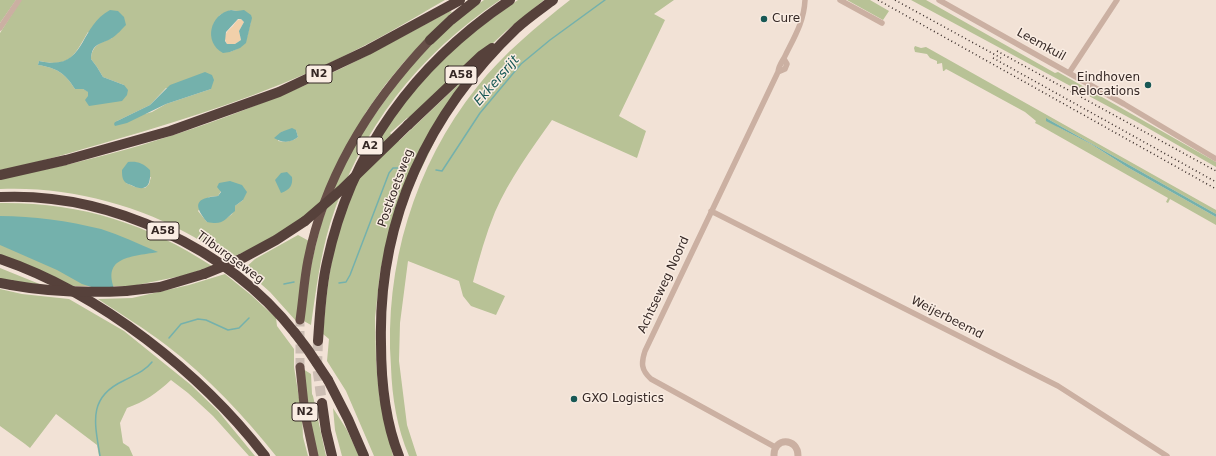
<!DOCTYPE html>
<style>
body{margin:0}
canvas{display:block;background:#f2e2d6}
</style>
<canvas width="1216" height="456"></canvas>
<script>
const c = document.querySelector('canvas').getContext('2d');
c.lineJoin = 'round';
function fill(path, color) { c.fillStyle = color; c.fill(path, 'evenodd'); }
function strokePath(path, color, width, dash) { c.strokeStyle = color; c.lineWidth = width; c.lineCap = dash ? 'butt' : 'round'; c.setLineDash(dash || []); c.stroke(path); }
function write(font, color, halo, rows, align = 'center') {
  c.font = font + ' "DejaVu Sans",sans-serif'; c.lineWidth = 3; c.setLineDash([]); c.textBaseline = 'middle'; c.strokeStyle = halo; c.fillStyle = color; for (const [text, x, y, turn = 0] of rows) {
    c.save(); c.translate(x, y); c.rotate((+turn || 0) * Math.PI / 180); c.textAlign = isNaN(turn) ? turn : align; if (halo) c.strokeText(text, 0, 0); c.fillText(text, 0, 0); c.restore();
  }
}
fill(new Path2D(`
 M0,0H16L0,23Z
 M21,0H445C409,21 373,42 336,60C265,94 190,118 114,140C76,151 39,163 0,170V33ZM231,10L237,11L251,22C245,40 250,44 230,52L213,25L220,15ZM88,32L112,38C100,43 92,45 91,59L97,67L103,77L124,85L88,96L89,92L83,89H75C65,73 57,68 38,65L39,61C70,68 74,56 88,32ZM166,88L211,89L166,104L152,112L115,122L150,105Z
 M484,0H500C418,55 360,129 330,224C320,257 316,291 311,325L302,320L312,261L321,224L339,176L356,141L409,67L454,22Z
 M518,0H544L506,31L416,115L407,118L390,133L399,141L460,83H463L388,237L380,272L375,318L376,361L379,395L393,456H374L346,391L327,361L329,339L323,334C325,311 327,288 331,265C346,186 389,111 446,56C452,49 460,44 467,38C483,25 500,12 518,0Z
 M570,0H674L654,14L665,20L619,116L646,131L637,158L552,120C532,148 509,180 495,212C486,234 479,258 473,282L505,296L496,315L471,306L463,296L459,281L408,261L400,323L399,361L407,425L417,456H409C397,428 392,397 391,367C384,267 414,166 477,87C503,54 537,26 570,0Z
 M847,0H870L889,11L883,20Z
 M911,0H926L1055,73L1058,72L1216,162V167L1139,123Z
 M450,11L452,12L404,62L385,85L366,112L320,205L292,225L253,248L228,259C217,252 206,244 194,237C137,204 66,186 0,189V178C95,162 190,133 279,96C338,73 394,41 450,11ZM296,130L298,137C292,142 286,142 278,141L281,132ZM151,177L149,184L145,188L135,187L126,183ZM221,191L243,200L235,206C234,220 218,220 207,222L198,211L209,197L218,196Z
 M915,46L921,48L926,47L1216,210V214L1046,118L1058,127L1091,144L1127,167L1216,217V225L1170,199L1168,203L1166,202L1168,198L1039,125L1035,123L1036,121L1025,112L948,70L946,69L944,71H943L942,63L937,64V61L930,58L927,54L915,52L914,48Z
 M0,203C79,202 146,223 212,266L186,275L132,286H73L0,255Z
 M298,235L309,241L296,321L270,292L244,269L255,259Z
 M0,268L42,285L0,279Z
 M225,274L251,295L276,318L277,326L294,349V367L302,416L303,437L308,456H276C244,416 208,377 166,345C145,329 121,314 98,299L132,298L189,285Z
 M0,289L22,294L69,299L124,331L191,385L218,411L255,456H249L213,416L188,393L171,380C157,393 144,402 127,408L120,423L123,443L129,447L133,456H99L97,445L56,414L30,448L25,444L0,426Z
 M303,369L311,374L312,394L313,396L326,456H317L311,434Z
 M333,408L347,430L359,456H342L335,430Z`), '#b8c296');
fill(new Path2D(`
 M241,19L244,22L239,31L241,40L235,44H227C222,36 227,31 233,26C236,22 236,20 241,19Z`), '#f1d0aa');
fill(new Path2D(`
 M110,10L118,11L124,17L126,25C122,29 117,35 112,38C101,45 92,42 91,59L97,67L103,77L124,85L128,90L127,95L122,101L89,106L85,100L88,96V92L83,89H75C65,73 57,68 38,65L39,61C87,72 77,28 110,10Z
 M231,10L237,11L244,10L251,15L252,18L246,43L240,48L230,52L223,53C203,42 210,14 231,10ZM238,19H241L244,22L239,31L241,40L235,44H227L225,41L226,32Z
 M205,72L212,75L214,80L211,89L166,104L127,123L115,126L114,124L115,122L150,105L170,85Z
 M1046,118L1216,214V217L1127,167L1091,144L1046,121Z
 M292,128L296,130L298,137C291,143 282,143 274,138L281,132Z
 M128,162C137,161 143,163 150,170C151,185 147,193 131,185C129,184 127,184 125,182C122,179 122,174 122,170Z
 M287,172L292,177C293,185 290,190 281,193L275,180L281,173Z
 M230,181L242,185L247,192L243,200L235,206V211C223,221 223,225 207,222C193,205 195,198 218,196L221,192L217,187L219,183Z
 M0,216C33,216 68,221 101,229C120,235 139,244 158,252C129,257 99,257 117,295L82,284L57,270L0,245Z`), '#74b1ac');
strokePath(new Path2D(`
 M436,170L442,171L480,113L521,64L550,40L605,0
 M339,283L346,282L350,275L389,173L393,168H398
 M284,284L294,282
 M169,338L181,324L198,319L206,320L228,330L239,328L249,318
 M100,456C95,424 87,398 123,381C134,375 144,372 152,362`), '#74b1ac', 1.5);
strokePath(new Path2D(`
 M300,367V320`), '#ccbdb3', 9, [9, 4.5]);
strokePath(new Path2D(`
 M318,341L317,366L322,403`), '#ccbdb3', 10, [10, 5]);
strokePath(new Path2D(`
 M840,0L882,23
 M939,0L1124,104L1216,159
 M0,28L19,0
 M778,72L785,69L787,64L784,59
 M1069,73L1117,0
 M711,211L1058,386L1167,456
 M775,447L651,379C641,370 641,363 645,351L778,72C779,64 783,61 786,54C795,36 804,21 805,0`), '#cbb0a2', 5.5);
strokePath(new Path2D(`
 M774,456C773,437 798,437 798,456`), '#cbb0a2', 7);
strokePath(new Path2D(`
 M300,320C303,300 304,280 308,260C325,174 371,102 430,40
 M300,367L305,414L314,456`), '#674f48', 9);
strokePath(new Path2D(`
 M430,40L451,20L476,0
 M408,125L482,55L492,48
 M0,175L66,160L170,131L279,92L368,50L460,0
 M0,197C109,192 228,248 295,333
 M0,259C100,293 201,373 265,456
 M241,259L276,240L305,221
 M0,283L11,285
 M126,291L160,287L204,274
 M318,341C320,314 321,288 327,262C351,150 416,63 510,0
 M328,380L348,419L364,456
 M322,403L326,431L332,456
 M399,456C385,421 381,380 381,343C378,219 428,113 517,28C528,18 541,9 553,0`), '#56413b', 10);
strokePath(new Path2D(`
 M878,0L1216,189
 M895,0L1001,58
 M997,51L1216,171
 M993,58L1216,182`), '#352825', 1.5, [1, 3]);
strokePath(new Path2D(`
 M305,221L341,190L408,125
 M204,274L241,259
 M11,285C49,292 87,293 126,291
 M295,333L308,350L328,380`), '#56413b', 10);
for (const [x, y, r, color] of [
 [764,19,4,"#185855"],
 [1148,85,4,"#185855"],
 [574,399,4,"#185855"]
]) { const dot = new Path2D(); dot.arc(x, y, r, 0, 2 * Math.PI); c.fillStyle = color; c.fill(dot); strokePath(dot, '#faede3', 1.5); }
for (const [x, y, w] of [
 [319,74,26],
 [461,75,32],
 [370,146,26],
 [163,231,32],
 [305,412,26]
]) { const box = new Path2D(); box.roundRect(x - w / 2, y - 9, w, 18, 3); c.fillStyle = '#faede3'; c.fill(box); strokePath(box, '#352825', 1); }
write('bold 11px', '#352825', null, [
 ["N2",319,74],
 ["A58",461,75],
 ["A2",370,146],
 ["A58",163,231],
 ["N2",305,412]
]);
write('12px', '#352825', '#faede3', [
 ["Cure",772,19],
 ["Eindhoven",1140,78,"right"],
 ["Relocations",1140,92,"right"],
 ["GXO Logistics",582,399]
], 'left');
write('12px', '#352825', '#faede3', [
 ["Leemkuil",1041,45,29],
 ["Postkoetsweg",396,188,-70],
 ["Tilburgseweg",230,258,36],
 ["Achtseweg Noord",664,285,-65],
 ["Weijerbeemd",947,318,27]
]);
write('italic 13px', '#185855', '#faede3', [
 ["Ekkersrijt",497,81,-49]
]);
</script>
